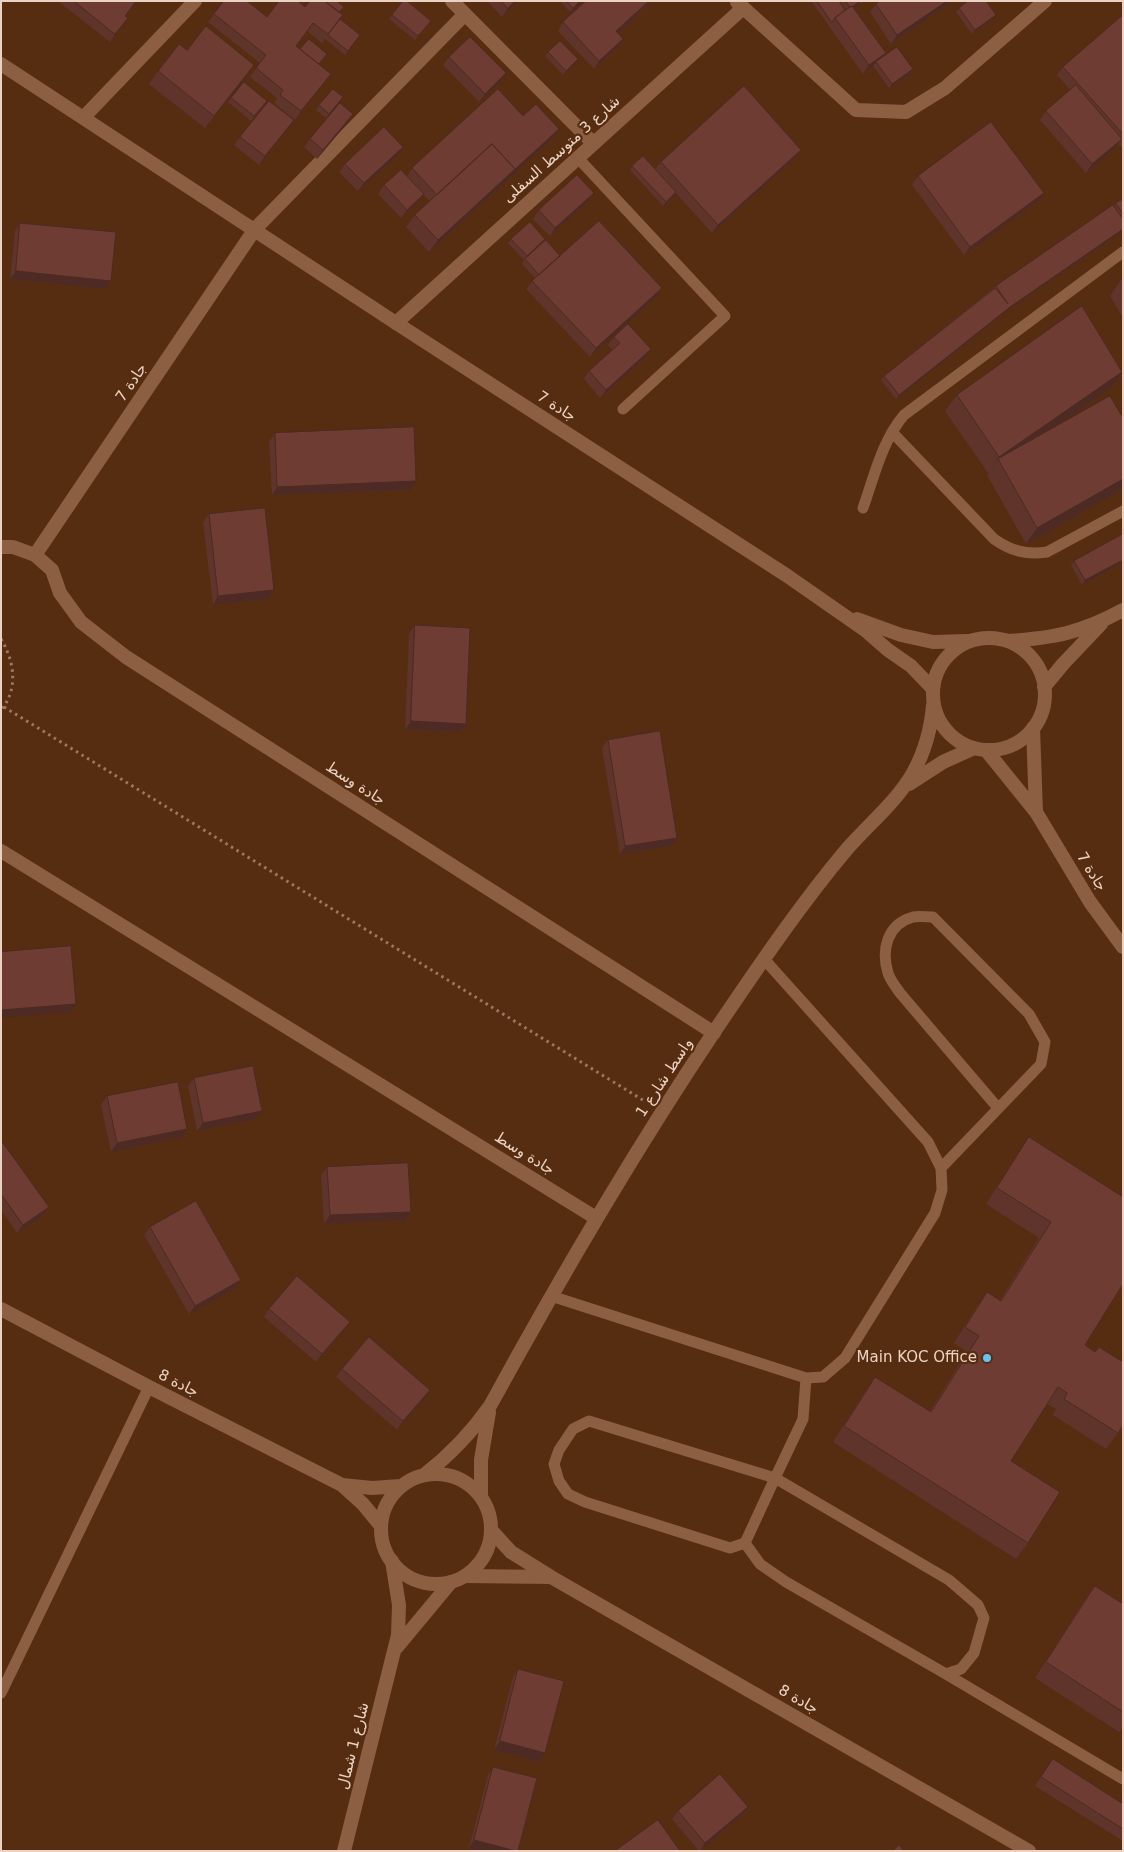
<!DOCTYPE html>
<meta charset="utf-8">
<style>
body{margin:0}
#map{position:relative;width:1124px;height:1852px;overflow:hidden;background:#562d11;font-family:"DejaVu Sans",sans-serif}
canvas{display:block}
.frame{position:absolute;inset:0;border:2px solid #ecd2c3;pointer-events:none}
</style>
<div id="map">
<canvas width="1124" height="1852"></canvas>
<div class="frame"></div>
</div>
<script>
const c = document.querySelector('canvas').getContext('2d');
c.lineJoin = 'round';
function strokePath(path, color, width, dash) { c.strokeStyle = color; c.lineWidth = width; c.lineCap = dash ? 'butt' : 'round'; c.setLineDash(dash || []); c.stroke(path); }
function fill(path, color) { c.fillStyle = color; c.fill(path, 'evenodd'); }
function write(font, color, halo, rows, align = 'center') {
  c.font = font + ' "DejaVu Sans","Noto Sans Arabic",sans-serif'; c.lineWidth = 4.5; c.setLineDash([]); c.textBaseline = 'middle'; c.strokeStyle = halo; c.fillStyle = color; for (const [text, x, y, turn = 0] of rows) {
    c.save(); c.translate(x, y); c.rotate((+turn || 0) * Math.PI / 180); c.textAlign = isNaN(turn) ? turn : align; if (halo) c.strokeText(text, 0, 0); c.fillText(text, 0, 0); c.restore();
  }
}
strokePath(new Path2D(`
 M1,639C14,660 19,689 1,710
 M4,707L646,1102`), '#9a7862', 3, [2.5, 4]);
strokePath(new Path2D(`
 M578,158L725,316L623,409
 M892,432L994,539C1011,551 1026,555 1047,552L1123,511
 M863,508C874,477 882,441 904,415L1123,252
 M941,1168L1041,1064L1045,1042L1029,1014L933,917C927,917 919,916 913,917C887,924 881,950 888,973C890,980 896,987 900,993L998,1108
 M551,1296L806,1378L823,1377L845,1358L935,1213L942,1190L941,1168L928,1142L764,959
 M745,1543L760,1564L786,1582L946,1674L961,1669L974,1653L984,1618L978,1605L949,1580L775,1478L745,1543L730,1548L585,1502L568,1494L559,1481L554,1464L559,1450L573,1429L589,1421L775,1478L803,1419L806,1378
 M946,1674L1123,1779
 M1,1693L149,1387`), '#8c5f43', 11);
strokePath(new Path2D(`
 M452,1L593,143
 M737,2L856,110L906,112L945,88L1045,1
 M84,117L195,1
 M396,323L743,8
 M1,547H13L35,555L52,570L60,593L81,622L126,657L714,1033
 M35,555L255,229L465,14
 M1033,728L1036,812
 M986,750L1036,812L1090,902L1123,947
 M1,851L596,1218
 M491,1530L511,1552L551,1577L1029,1851
 M465,1576L550,1577`), '#8c5f43', 14);
strokePath(new Path2D(`
 M397,1647L451,1582
 M344,1851L398,1635L399,1605L392,1561`), '#8c5f43', 14);
strokePath(new Path2D(`
 M1,64L396,323L786,575L865,630L888,650L911,666L933,689
 M857,619L901,635L933,642L967,641
 M933 694a56 56 0 1 1 112 0a56 56 0 1 1-112 0Z
 M1007,641C1054,638 1081,633 1123,610
 M1044,687L1063,664L1101,624
 M909,784L943,762L974,748
 M1,1309L149,1387L342,1485L363,1504L381,1526
 M381 1529a55 55 0 1 1 110 0a55 55 0 1 1-110 0Z
 M424,1475C450,1455 471,1433 490,1406C560,1278 633,1153 714,1032C756,970 799,906 847,849C869,824 897,801 913,773C925,751 931,730 933,705
 M342,1485L372,1488L401,1486
 M481,1497V1460L489,1412`), '#8c5f43', 14);
fill(new Path2D(`
 M58,1H137L125,16L122,27L110,42Z
 M224,1L267,17L305,7L340,13V19L360,35L345,55L325,39L322,43L307,31L296,46L319,64L325,82L295,120L274,103L277,98L250,77L260,63L208,22Z
 M487,1H518L502,17Z
 M560,1H582L570,12Z
 M813,1H839L845,10H846L840,1H864L861,4L860,2L858,5L853,8L886,53L883,57L913,69L910,74L889,88L873,66L863,74L812,2Z
 M953,1L891,44L870,12L876,4Z
 M649,4L618,33L623,39L617,47L594,69L558,31L563,22Z
 M959,8L993,19L972,34L956,12Z
 M392,15L431,21L415,40L389,19Z
 M1123,15V149L1119,144L1116,147L1086,173L1040,120L1046,111L1070,90L1057,75L1063,67Z
 M187,50L254,65L246,77L205,128L149,84L158,71Z
 M548,52L578,59L575,63L563,75L545,56Z
 M449,57L506,73L500,82L479,102L443,65Z
 M231,98L264,105L251,121L228,102Z
 M340,101L326,118L316,110L319,105Z
 M523,116L553,138L429,252L406,227L415,215L430,201L423,195L418,202L401,218L378,194L384,185L407,176L412,168Z
 M347,123L317,159L304,147L310,139Z
 M288,128L259,165L234,145L240,137Z
 M403,147L397,156L358,191L339,172L345,164Z
 M795,158L712,233L676,193L674,197L663,206L630,170L632,166L655,169L661,162Z
 M918,176L1038,201L964,255L912,185Z
 M594,193L588,201L550,236L533,219L539,210Z
 M1123,199V231L1007,311L896,399L881,380L884,376L996,286L1114,206L1116,203Z
 M20,223L105,289L10,279L15,231Z
 M511,239L542,243L560,256L657,296L590,357L526,289L535,278L522,264L524,260L508,243Z
 M1123,279V318L1110,296L1121,280Z
 M614,337L651,349L645,358L600,398L584,379L589,371L612,350L608,345Z
 M1111,388L1053,428L1123,418V489L1026,544L987,475L989,472L988,473L945,411L957,395Z
 M275,433L410,490L272,495L269,442Z
 M209,514L274,590L268,599L213,605L203,522Z
 M1123,534V562L1082,585L1071,565L1074,561Z
 M415,625L466,724L460,732L405,730L409,634Z
 M608,740L672,846L620,854L602,748Z
 M194,1078L256,1119L197,1131L188,1086Z
 M107,1096L187,1129L182,1137L111,1152L101,1105Z
 M1029,1137L1123,1197V1290L1120,1288L1085,1345L1095,1352L1099,1347L1118,1433L1106,1449L1053,1415L1056,1409L1047,1404L1011,1461L1028,1543L1016,1559L833,1442L864,1393L875,1377L930,1411L967,1352L954,1343L976,1308L987,1292L1000,1300L1039,1238L986,1204L1018,1153Z
 M1,1144L43,1215L17,1233L1,1210Z
 M327,1167L411,1212L405,1220L324,1224L321,1175Z
 M150,1227L235,1289L189,1314L144,1235Z
 M269,1309L350,1322L344,1330L316,1362L264,1317Z
 M342,1369L424,1398L397,1430L336,1377Z
 M1095,1586L1123,1604V1727L1119,1732L1035,1678L1083,1602Z
 M518,1669L539,1762L494,1750L513,1677Z
 M1053,1759L1123,1804V1841L1035,1786Z
 M493,1767L518,1851H478L469,1848L488,1775Z
 M748,1807L742,1815L700,1851H699L672,1819L678,1811Z`), '#5f342b');
fill(new Path2D(`
 M515,1H518L502,17L508,8Z
 M580,1H582L570,12L573,8Z
 M649,1H651L611,40L616,31Z
 M860,1L858,5L848,12L851,8Z
 M947,1H953L891,44L897,35Z
 M996,15L993,19L972,34L975,30Z
 M128,18L122,27L110,42L115,34Z
 M623,39L617,47L594,69L599,61Z
 M886,53L880,62H876L873,66L863,74L869,65Z
 M578,59L575,63L563,75L566,71Z
 M254,65L246,77L205,128L214,116Z
 M913,69L910,74L889,88L892,84Z
 M506,73L500,82L479,102L485,94Z
 M331,74L325,82L295,120L301,111Z
 M353,114L347,123L317,159L323,150Z
 M294,120L288,128L259,165L265,156Z
 M559,129L553,138L429,252L438,240L515,169Z
 M1122,139L1116,147L1086,173L1092,164Z
 M403,147L397,156L358,191L364,183Z
 M801,150L795,158L712,233L718,225Z
 M676,192L674,197L663,206L666,202Z
 M594,193L588,201L550,236L555,228Z
 M1044,193L1038,201L964,255L970,247Z
 M424,194L418,202L401,218L407,210Z
 M1123,229V231L1007,311L896,399L899,395L1010,307Z
 M545,239L542,243L524,260L527,256Z
 M16,271L111,281L105,289L10,279Z
 M662,288L657,296L590,357L596,348Z
 M651,349L645,358L600,398L606,390Z
 M1122,372L1111,388L1001,464L998,459L988,473L999,457Z
 M1123,479V489L1026,544L1037,528Z
 M416,481L410,490L272,495L277,487Z
 M1123,560V562L1082,585L1085,580Z
 M274,590L268,599L213,605L218,596Z
 M411,721L466,724L460,732L405,730Z
 M677,838L672,846L620,854L625,846Z
 M76,1004L70,1012L1,1018V1010Z
 M262,1111L256,1119L197,1131L203,1123Z
 M187,1129L182,1137L111,1152L117,1143Z
 M49,1207L43,1215L17,1233L23,1225Z
 M411,1212L405,1220L324,1224L330,1215Z
 M241,1280L235,1289L189,1314L195,1306Z
 M350,1322L344,1330L316,1362L322,1354Z
 M430,1390L424,1398L397,1430L403,1421Z
 M500,1741L545,1753L539,1762L494,1750Z
 M748,1807L742,1815L700,1851L705,1843Z
 M474,1840L516,1851H478L469,1848Z`), '#4d2a23');
const building = new Path2D(`
 M74,1H136L125,16L128,18L115,34Z
 M224,1H247L267,17L279,1H298L305,7L310,1H325L343,15L328,34L313,23L296,46L331,74L301,111L280,95L283,90L256,68L266,55L214,14Z
 M325,1H337L344,7L339,12Z
 M403,1H407L431,21L418,36L392,15Z
 M501,1H515L508,8Z
 M567,1H580L573,8Z
 M586,1H649L616,31L623,39L599,61L563,22Z
 M817,1H839L845,10L835,18L832,22Z
 M846,1H860L852,7V6L850,7Z
 M880,1H947L897,35L876,4Z
 M968,1H986L996,15L975,30L959,8Z
 M852,6L886,53L869,65L835,18Z
 M1123,15V134L1063,67Z
 M340,19L360,35L348,51L328,35Z
 M206,26L254,65L214,116L158,71L179,44L187,50Z
 M470,37L506,73L485,94L449,57Z
 M309,39L327,54L319,64L300,49Z
 M560,41L578,59L566,71L548,52Z
 M897,47L913,69L892,84L876,62Z
 M244,82L267,101L254,116L231,98Z
 M1076,85L1122,139L1092,164L1046,111Z
 M744,86L801,150L718,225L661,162Z
 M333,89L343,97L329,114L319,105Z
 M498,89L523,116L536,104L559,129L512,172L515,169L492,144L437,195L412,168Z
 M269,101L294,120L265,156L240,137Z
 M340,103L353,114L323,150L310,139Z
 M991,122L1044,193L970,247L918,176Z
 M384,127L403,147L364,183L345,164Z
 M492,144L515,169L438,240L415,215Z
 M643,156L676,192L666,202L632,166Z
 M401,170L424,194L407,210L384,185Z
 M577,175L594,193L555,228L539,210Z
 M1123,199V214L1116,203Z
 M1113,205L1123,219V229L1010,307L899,395L884,376L995,288L1008,304L996,286Z
 M599,221L662,288L596,348L532,281Z
 M530,222L545,239L527,256L511,239Z
 M20,223L116,232L111,281L16,271Z
 M546,240L560,256L539,275L525,259Z
 M1082,306L1122,372L999,457L957,395Z
 M628,324L651,349L606,390L589,371L620,343L614,337Z
 M1110,396L1123,418V479L1037,528L998,459Z
 M414,427L416,481L277,487L275,433Z
 M265,508L274,590L218,596L209,514Z
 M1123,534V560L1085,580L1074,561Z
 M415,625L470,628L466,724L411,721Z
 M660,731L677,838L625,846L608,740Z
 M71,946L76,1004L1,1010V952Z
 M253,1066L262,1111L203,1123L194,1078Z
 M178,1082L187,1129L117,1143L107,1096Z
 M1029,1137L1123,1197V1284L1085,1345L1095,1352L1099,1347L1123,1362V1425L1118,1433L1064,1399L1067,1393L1058,1387L1011,1461L1060,1492L1028,1543L844,1426L875,1377L931,1412L979,1336L965,1327L987,1292L1001,1301L1051,1222L997,1188Z
 M3,1143L49,1207L23,1225L1,1194V1144Z
 M408,1163L411,1212L330,1215L327,1167Z
 M196,1201L241,1280L195,1306L150,1227Z
 M297,1276L350,1322L322,1354L269,1309Z
 M369,1337L430,1390L403,1421L342,1369Z
 M1095,1586L1123,1604V1712L1046,1662Z
 M518,1669L564,1681L545,1753L500,1741Z
 M1053,1759L1123,1804V1829L1041,1777Z
 M493,1767L537,1778L518,1851H516L474,1840Z
 M720,1774L748,1807L705,1843L678,1811Z
 M658,1820L680,1851H615Z
 M899,1845L904,1851H893Z`);
fill(building, '#6e3c32');
strokePath(building, '#4d2a23', 1);
for (const [x, y, r, color] of [
 [987,1358,5,"#69c3f1"]
]) { const dot = new Path2D(); dot.arc(x, y, r, 0, 2 * Math.PI); c.fillStyle = color; c.fill(dot); strokePath(dot, '#562d11', 2); }
write('15px', '#ecd2c3', '#562d11', [
 ["شارع 3 متوسط السفلى",562,150,-42],
 ["جادة 7",132,383,-56],
 ["جادة 7",556,407,33],
 ["جادة وسط",355,784,33],
 ["جادة 7",1091,872,58],
 ["واسط شارع 1",665,1078,-57],
 ["جادة وسط",524,1154,32],
 ["جادة 8",178,1384,27],
 ["جادة 8",798,1700,30],
 ["شارع 1 شمال",354,1746,-76]
]);
write('15px', '#ecd2c3', '#562d11', [
 ["Main KOC Office",977,1358]
], 'right');
</script>
